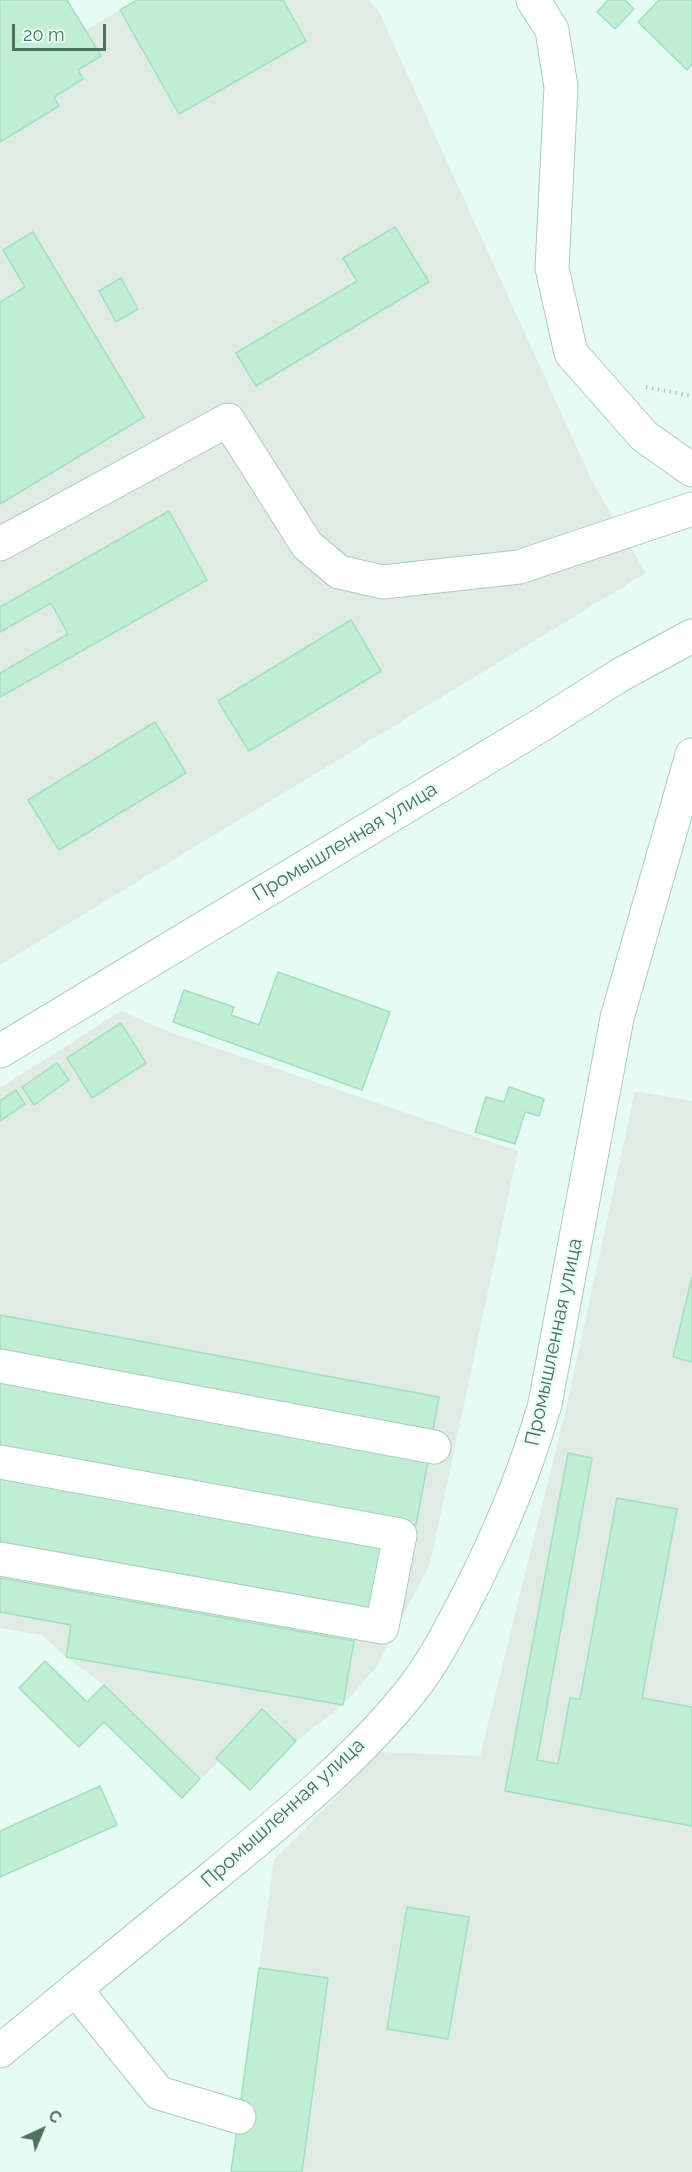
<!DOCTYPE html>
<meta charset="utf-8">
<style>
body{margin:0}
#map{position:relative;width:692px;height:2172px;overflow:hidden;background:#e6fbf4;font-family:Raleway,sans-serif}
canvas{display:block}
.north{position:absolute;left:12px;top:2100px;width:60px;height:60px;-webkit-text-stroke:4px #ecfef8;paint-order:stroke;rotate:44deg;font-size:16px;font-weight:700;line-height:24px;text-align:center;color:#4d725d}
.north::after{content:'';display:block;margin:auto;width:21px;height:27px;background:#4d725d;clip-path:polygon(50% 0,100% 100%,50% 72%,0 100%)}
.scale{position:absolute;left:12px;top:24px;width:94px;height:27px;box-sizing:border-box;border:3px solid #4d725d;border-top:0;padding-left:8px;font-size:18px;line-height:21px;white-space:nowrap;color:#4d725d;-webkit-text-stroke:4px #ecfef8;paint-order:stroke}
</style>
<div id="map">
<canvas width="692" height="2172"></canvas>
<div class="north">С</div>
<div class="scale">20 m</div>
</div>
<script>
const c = document.querySelector('canvas').getContext('2d');
c.lineJoin = 'round';
function fill(path, color) { c.fillStyle = color; c.fill(path, 'evenodd'); }
function strokePath(path, color, width, dash) { c.strokeStyle = color; c.lineWidth = width; c.lineCap = dash ? 'butt' : 'round'; c.setLineDash(dash || []); c.stroke(path); }
function write(font, color, halo, rows, align = 'center') {
  c.font = font + ' Raleway,sans-serif'; c.lineWidth = 5; c.setLineDash([]); c.textBaseline = 'middle'; c.strokeStyle = halo; c.fillStyle = color; for (const [text, x, y, turn = 0] of rows) {
    c.save(); c.translate(x, y); c.rotate((+turn || 0) * Math.PI / 180); c.textAlign = isNaN(turn) ? turn : align; if (halo) c.strokeText(text, 0, 0); c.fillText(text, 0, 0); c.restore();
  }
}
fill(new Path2D(`
 M0,0H67L86,30L137,0H368L379,12L592,481L646,573L0,965Z
 M121,1011L172,1033L518,1151L430,1564L377,1666L343,1705L296,1741L250,1790L219,1761L182,1798L104,1722L79,1747L19,1688L45,1661L87,1702L104,1685L66,1657L42,1635L0,1628V1088Z
 M635,1091L692,1101V2172H231L274,1860L380,1752L480,1756L567,1405Z`), '#e0ebe6');
const building = new Path2D(`
 M0,0H67L101,56L78,70L83,79L54,97L59,106L0,142Z
 M137,0H283L306,41L179,114L120,10Z
 M608,0H625L634,9L615,29L597,12Z
 M659,0H692V64L687,70L638,22Z
 M395,227L429,282L256,386L236,353L357,281L343,258Z
 M33,232L144,417L0,504V302L25,287L3,250Z
 M121,278L138,309L116,322L99,291Z
 M169,511L207,580L0,697V673L68,634L51,603L0,632V607Z
 M351,620L381,671L249,751L218,701Z
 M155,722L186,773L59,850L28,800Z
 M278,972L390,1012L362,1090L173,1022L184,990L234,1007L231,1015L259,1025Z
 M121,1023L146,1063L92,1098L67,1058Z
 M57,1063L69,1080L34,1105L22,1087Z
 M509,1087L544,1099L539,1116L525,1112L515,1144L475,1132L486,1097L504,1102Z
 M16,1090L25,1104L0,1121V1101Z
 M692,1277V1362L673,1357Z
 M0,1315L439,1397L433,1430L0,1349Z
 M0,1381L428,1461L416,1525L0,1447Z
 M568,1453L592,1458L537,1760L558,1764L570,1698L580,1699L617,1498L677,1509L642,1698L692,1707V1826L505,1791Z
 M0,1476L383,1545L372,1608L0,1542Z
 M0,1578L354,1641L343,1705L66,1657L71,1625L0,1612Z
 M45,1661L87,1702L104,1685L200,1779L182,1798L104,1722L79,1747L19,1688Z
 M262,1709L296,1741L250,1790L216,1758Z
 M100,1786L117,1825L0,1877V1831Z
 M407,1907L469,1917L448,2039L387,2029Z
 M259,1968L328,1978L302,2172H231Z`);
fill(building, '#c0eed5');
strokePath(building, '#a1e0bd', 1.5);
const minor = new Path2D(`
 M533,0L552,30L561,87L552,268L571,353L644,436L692,470
 M0,544L228,420L307,545L339,572L383,582L519,567L692,509
 M0,1051L541,725L620,675L692,636
 M0,1366L434,1447
 M0,1462L400,1535L382,1627L0,1559
 M75,1989L159,2093L239,2117
 M0,2051C71,1993 142,1934 214,1876C283,1819 359,1758 414,1687C434,1661 448,1633 463,1605C497,1540 525,1474 545,1404L617,1018L692,755`);
strokePath(minor, '#adccbc', 35);
strokePath(new Path2D(`
 M646,387L692,396`), '#a3d3b9', 4, [1.5, 4.5]);
strokePath(minor, '#fff', 33);
write('20px', '#4d725d', '#ecfef8', [
 ["Промышленная улица",345,842,-31],
 ["Промышленная улица",554,1342,-78],
 ["Промышленная улица",283,1813,-42]
]);
</script>
